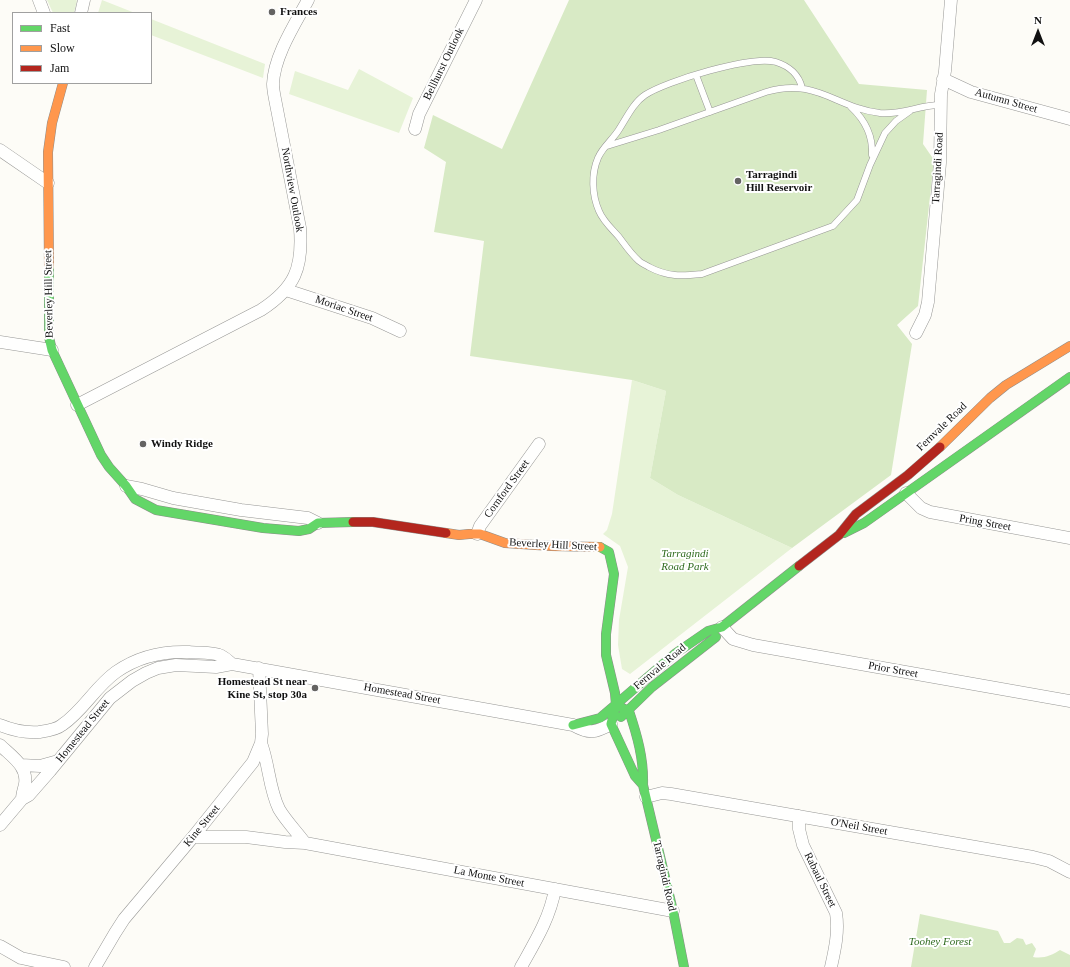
<!DOCTYPE html>
<style>
body{margin:0}
#map{position:relative;width:1070px;height:967px;overflow:hidden;background:#fdfcf7;font-family:Georgia,serif}
canvas{display:block}
.legend{position:absolute;left:12px;top:12px;width:140px;height:72px;box-sizing:border-box;background:#fff;border:1px solid #a0a0a0;margin:0;padding:5px 7px;list-style:none;font-size:12px;color:#111}
.legend li{display:flex;align-items:center;gap:8px;height:20px}
.legend b{width:20px;border:1px solid #a0a0a0}
.north{position:absolute;left:1018px;top:12px;width:40px;height:40px;-webkit-text-stroke:3px #fff;paint-order:stroke;rotate:0deg;font-size:11px;font-weight:700;line-height:16px;text-align:center;color:#111}
.north::after{content:'';display:block;margin:auto;width:14px;height:18px;background:#111;clip-path:polygon(50% 0,100% 100%,50% 72%,0 100%)}
</style>
<div id="map">
<canvas width="1070" height="967"></canvas>
<ul class="legend">
<li><b style="height:5px;background:#63d668"></b>Fast</li>
<li><b style="height:5px;background:#ff974d"></b>Slow</li>
<li><b style="height:5px;background:#b3261e"></b>Jam</li>
</ul>
<div class="north">N</div>
</div>
<script>
const c = document.querySelector('canvas').getContext('2d');
c.lineJoin = 'round';
function fill(path, color) { c.fillStyle = color; c.fill(path, 'evenodd'); }
function strokePath(path, color, width, dash) { c.strokeStyle = color; c.lineWidth = width; c.lineCap = dash ? 'butt' : 'round'; c.setLineDash(dash || []); c.stroke(path); }
function write(font, color, halo, rows, align = 'center') {
  c.font = font + ' Georgia,serif'; c.lineWidth = 4; c.setLineDash([]); c.textBaseline = 'middle'; c.strokeStyle = halo; c.fillStyle = color; for (const [text, x, y, turn = 0] of rows) {
    c.save(); c.translate(x, y); c.rotate((+turn || 0) * Math.PI / 180); c.textAlign = isNaN(turn) ? turn : align; if (halo) c.strokeText(text, 0, 0); c.fillText(text, 0, 0); c.restore();
  }
}
fill(new Path2D(`
 M47,0H76L77,1L74,13H53Z
 M102,0L135,13H98Z
 M151,19L265,64L263,78L151,35Z
 M359,69L413,98L399,133L289,94L295,71L348,90Z
 M632,380L666,391L650,478L678,495L792,548L630,674L622,669L618,645L619,620L628,567L620,546L603,534L607,530L612,514Z`), '#e7f3d7');
fill(new Path2D(`
 M569,0H804L859,84L927,90L923,144L934,160L918,306L897,325L912,344L891,475L792,548L678,495L650,478L666,391L632,380L470,356L484,241L434,232L446,162L424,148L433,115L502,149Z
 M920,914L998,931L1004,943H1010L1017,938L1023,939L1026,945L1032,943L1036,949L1033,957C1044,959 1052,955 1060,950L1070,955V967H911Z`), '#d8eac5');
const lane = new Path2D(`
 M696,75L710,112
 M802,88C799,75 789,66 776,62C752,55 666,81 645,95C633,103 626,119 618,131C612,140 602,148 598,158C591,174 592,195 599,211C603,221 612,229 619,237C625,245 631,254 639,261C641,263 646,265 649,267C668,277 681,276 702,274L833,226L857,200L870,165L885,133L896,121L910,111
 M851,107C865,120 873,136 872,155
 M607,146L659,130L766,92C816,77 836,108 880,113C903,115 919,105 940,105`);
const street = new Path2D(`
 M39,0L44,13
 M81,13L84,0
 M943,79L971,92L1070,119
 M415,129L419,114L476,0
 M0,150L48,183
 M286,290L372,318L400,331
 M916,333L925,315L928,302L940,163L941,94L945,71L951,0
 M0,342L52,350
 M77,405L261,310C295,288 303,268 300,228L275,99C274,94 273,89 273,84C274,56 295,24 308,0
 M126,486L142,489L173,498L241,510L308,518L318,523
 M906,493L921,508L930,512L1070,538
 M477,534L480,526L539,444
 M722,627L733,639L753,645L1070,701
 M0,725C12,730 25,733 39,732C46,731 56,730 62,725C83,711 95,687 116,672C137,657 163,651 189,652C198,653 210,652 219,655C224,656 228,661 232,664
 M261,743C269,764 269,789 279,809C286,821 297,832 305,843
 M0,745C11,756 28,766 25,784C24,789 22,794 22,799
 M21,765L40,766L58,761
 M646,797L662,793L671,794L1033,857L1049,861L1070,872
 M799,816V829L803,845L836,913C839,931 835,949 831,967
 M0,825L22,799L29,795L50,771L110,698L132,681L146,673L158,668L176,665L216,667L232,664L573,725C589,734 595,733 611,724
 M193,837H246L285,842L305,843L673,911
 M0,946L21,958L64,967
 M95,967L115,933L124,919L193,837L253,762L261,743L262,734L259,668
 M521,967C535,942 550,918 555,889`);
const fast = new Path2D(`
 M49,267V337L52,350L101,455L109,467L126,486L135,499L156,510L263,528L299,531L309,529L318,523L353,522
 M844,533L864,523L1070,377
 M600,547L609,552L614,574L606,634V655L615,693L616,705L611,724L635,776L643,785
 M616,705L629,711C637,735 644,759 643,785L673,911L684,967
 M621,717L652,687L716,637
 M573,725L600,718L676,653L708,631L722,627L799,566`);
const slow = new Path2D(`
 M49,267L48,152L52,123L63,83
 M940,447L990,398L1006,385L1070,346
 M446,533L459,535L469,534H480L505,543L551,546L600,547`);
const jam = new Path2D(`
 M353,522H373L446,533
 M799,566L839,535L856,514L908,475L940,447`);
strokePath(lane, '#979795', 7);
strokePath(street, '#979795', 13);
strokePath(fast, '#8e8d8b', 10);
strokePath(slow, '#8e8d8b', 10);
strokePath(jam, '#8e8d8b', 10);
strokePath(lane, '#fffffe', 6);
strokePath(street, '#fffffe', 12);
strokePath(fast, '#63d668', 9);
strokePath(slow, '#ff974d', 9);
strokePath(jam, '#b3261e', 9);
for (const [x, y, r, color] of [
 [272,12,4,"#646362"],
 [738,181,4,"#646362"],
 [143,444,4,"#646362"],
 [315,688,4,"#646362"]
]) { const dot = new Path2D(); dot.arc(x, y, r, 0, 2 * Math.PI); c.fillStyle = color; c.fill(dot); strokePath(dot, '#fff', 1.5); }
write('bold 11px', '#111', '#fff', [
 ["Frances",280,12],
 ["Tarragindi",746,175],
 ["Hill Reservoir",746,188],
 ["Windy Ridge",151,444],
 ["Homestead St near",307,682,"right"],
 ["Kine St, stop 30a",307,695,"right"]
], 'left');
write('11px', '#111', '#fff', [
 ["Bellhurst Outlook",444,64,-64],
 ["Autumn Street",1006,101,16],
 ["Tarragindi Road",938,168,-87],
 ["Northview Outlook",292,190,80],
 ["Beverley Hill Street",49,294,-91],
 ["Moriac Street",344,309,19],
 ["Fernvale Road",942,427,-44],
 ["Cornford Street",507,489,-54],
 ["Pring Street",985,523,10],
 ["Beverley Hill Street",553,545,3],
 ["Fernvale Road",660,667,-40],
 ["Prior Street",893,670,10],
 ["Homestead Street",402,694,10],
 ["Homestead Street",83,731,-51],
 ["Kine Street",202,826,-51],
 ["O'Neil Street",859,827,10],
 ["Tarragindi Road",664,876,77],
 ["La Monte Street",489,877,11],
 ["Rabaul Street",820,880,64]
]);
write('italic 11px', '#2f6b1f', '#fff', [
 ["Tarragindi",685,554],
 ["Road Park",685,567],
 ["Toohey Forest",940,942]
]);
</script>
